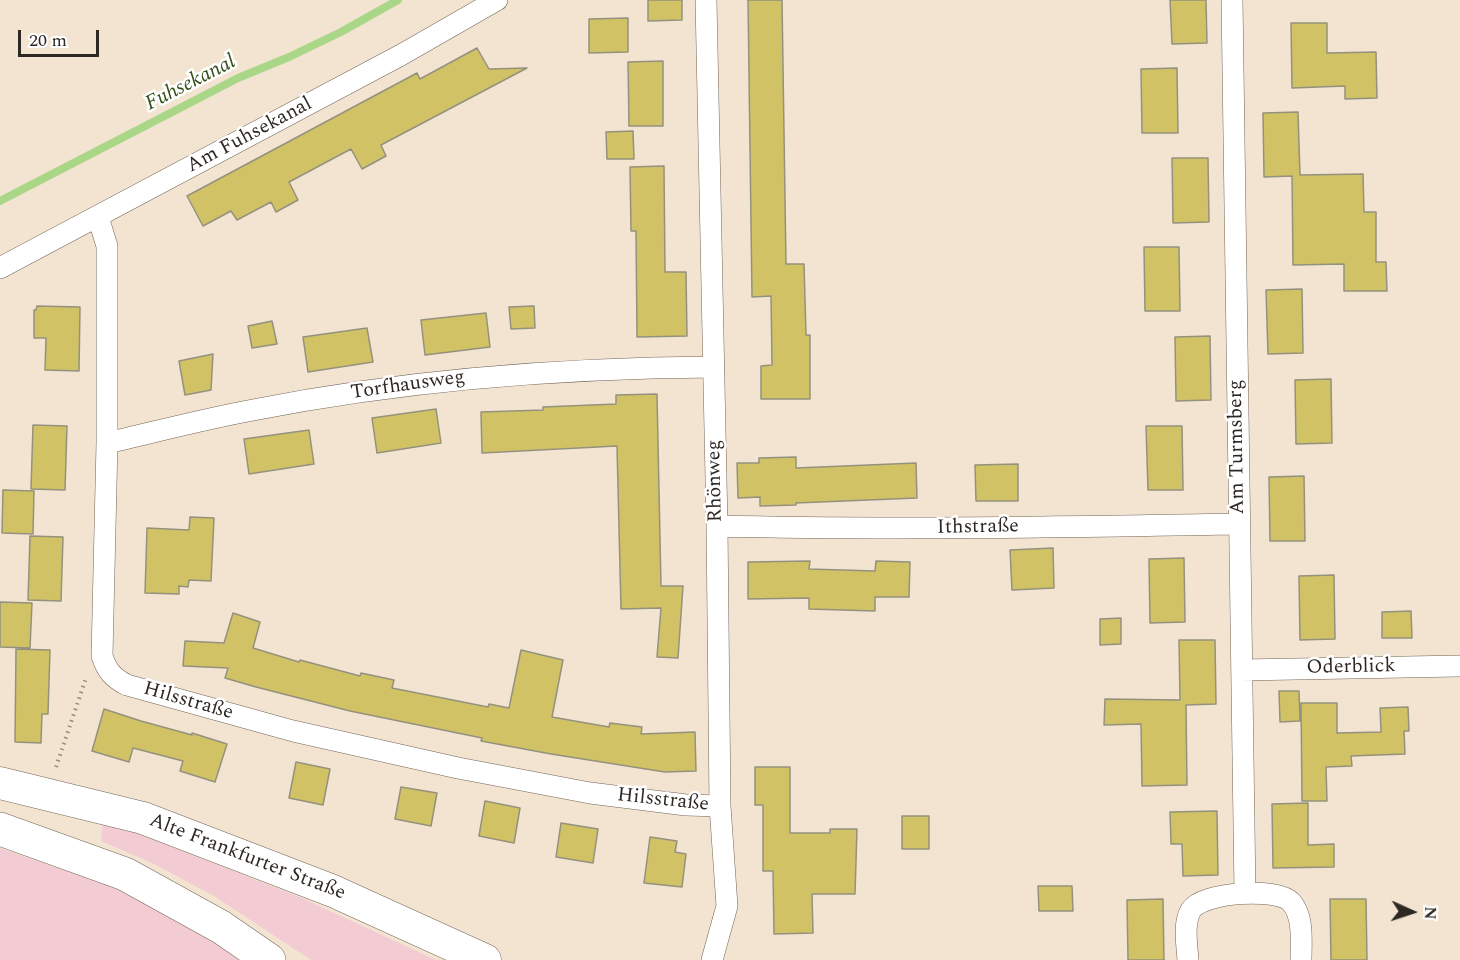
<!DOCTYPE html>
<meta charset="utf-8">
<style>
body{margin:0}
#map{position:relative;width:1460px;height:960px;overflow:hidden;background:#f3e4d2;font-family:Spectral,serif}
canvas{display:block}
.north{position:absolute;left:1382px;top:882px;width:60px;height:60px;-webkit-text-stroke:4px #fff;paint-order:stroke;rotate:93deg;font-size:16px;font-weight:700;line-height:24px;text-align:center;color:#2e2822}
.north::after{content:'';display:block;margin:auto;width:21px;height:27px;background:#2e2822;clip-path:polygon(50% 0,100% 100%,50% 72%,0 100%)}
.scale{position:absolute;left:18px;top:30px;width:81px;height:27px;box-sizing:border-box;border:3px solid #2e2822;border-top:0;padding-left:8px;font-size:18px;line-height:21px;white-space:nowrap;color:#2e2822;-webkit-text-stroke:4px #fff;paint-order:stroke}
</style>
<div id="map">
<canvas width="1460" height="960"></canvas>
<div class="north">N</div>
<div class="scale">20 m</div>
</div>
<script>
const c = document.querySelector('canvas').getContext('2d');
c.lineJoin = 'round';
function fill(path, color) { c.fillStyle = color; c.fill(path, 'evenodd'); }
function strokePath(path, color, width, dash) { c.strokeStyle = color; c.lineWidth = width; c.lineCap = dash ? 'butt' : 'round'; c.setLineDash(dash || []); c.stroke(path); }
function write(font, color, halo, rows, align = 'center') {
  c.font = font + ' Spectral,serif'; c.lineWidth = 5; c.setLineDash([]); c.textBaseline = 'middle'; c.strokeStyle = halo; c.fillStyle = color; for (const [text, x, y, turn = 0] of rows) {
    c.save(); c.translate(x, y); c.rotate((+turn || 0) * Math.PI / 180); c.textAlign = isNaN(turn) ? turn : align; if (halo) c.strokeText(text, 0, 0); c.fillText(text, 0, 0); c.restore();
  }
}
fill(new Path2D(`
 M103,820L302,898L436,960H311L214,896L152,863L101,841Z
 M0,848L130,893L219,945L240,960H0Z`), '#f3cbd2');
strokePath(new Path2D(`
 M0,201L238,78L289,57L341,32L398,0`), '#aad787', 8);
const building = new Path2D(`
 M648,0H682V20L648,21Z
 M748,0H782L786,264H804L806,335H810V399H761V366L772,365L771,296L752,297Z
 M1170,0H1206L1207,43L1172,44Z
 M628,18V52L589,53V19Z
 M1291,23H1327V53L1376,52L1377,98L1345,99V86L1292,88Z
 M477,48L489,69L527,68L381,145L386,156L362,169L351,149L289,182L298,200L276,212L271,202L237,220L231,211L203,226L187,196L417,73L420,79Z
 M663,61V126H629L628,62Z
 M1177,68L1178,133H1142L1141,69Z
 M1298,112L1300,175L1363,174L1364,212H1376V262H1386L1387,291H1344V264L1293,265L1292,176L1264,177L1263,113Z
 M633,131L634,159H607L606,132Z
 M1172,158H1208L1209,222L1173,223Z
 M664,166L665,272H686L687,336L637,337L636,231H631L630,167Z
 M1144,247H1179L1180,311H1145Z
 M1302,289L1303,353L1268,354L1266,290Z
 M37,306L80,307L79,371L45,370L46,338H34V310H36Z
 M534,306L535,328L511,329L509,307Z
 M486,313L490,347L425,355L421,320Z
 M272,321L277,344L252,348L248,326Z
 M367,328L373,362L308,372L303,337Z
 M1210,336L1211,400L1176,401L1175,337Z
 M213,354L211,390L185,395L179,361Z
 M1331,379L1332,443L1296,444L1295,380Z
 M657,394L661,586H683L678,658L657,657L661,608L621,609L617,446L482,453L481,412L543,410V407L616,404V395Z
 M436,409L441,443L377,453L372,418Z
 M33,425L67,426L65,490L31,489Z
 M1146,426H1182L1183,490H1148Z
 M309,430L314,464L249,474L244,439Z
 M796,457V468L916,463L917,498L796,503V505L760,506V497L738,498L737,463H759V458Z
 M1018,464V501H976L975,465Z
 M1304,476L1305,541H1270L1269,477Z
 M3,490L34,491L33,534L2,533Z
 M190,517L214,518L211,581L189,580L188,587L179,586V594L145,593L147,528L189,530Z
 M30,536L63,537L61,601L28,600Z
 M1053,548L1054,588L1012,590L1010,550Z
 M1184,558L1185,622L1150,623L1149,559Z
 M810,561L809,569L875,571L876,561L910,562L909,597H875V611L809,609V598L748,599V562Z
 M1334,575L1335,639L1300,640L1299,576Z
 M0,602L32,603L30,648L0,647Z
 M1411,611L1412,638H1382V612Z
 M233,613L260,622L253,648L299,662L300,660L360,676L361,673L394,680L392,688L488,707L489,704L509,708L521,650L563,660L552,717L609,727L610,723L642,727L641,734L695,732L696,771L665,772L551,754L481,741L482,738L350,711L256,687L225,678L228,668L183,666L185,641L224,643Z
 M1121,618V644L1100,645V619Z
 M1179,640H1215L1216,704L1186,705L1187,785L1142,786L1141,724L1104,725L1105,699L1180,700Z
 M16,649L50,650L48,714H42L41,743L15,742Z
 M1279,691H1299L1300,721L1280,722Z
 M1301,703H1337V733L1381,732L1380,708L1408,707L1409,731H1404L1405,754L1351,756L1352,766L1326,767L1327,801H1302Z
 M104,709L141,721L192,735V733L227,744L215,782L180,771L183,761L133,748L129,762L92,751Z
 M296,762L330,769L323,805L289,798Z
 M755,767H790V833H830V829H857L855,894H812L813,933L774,934L773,871H763V805H755Z
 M401,787L437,793L431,826L395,819Z
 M485,801L520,808L514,843L479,836Z
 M1308,803V845L1334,844V867L1273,868L1272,804Z
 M1217,811L1218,875L1183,876L1182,844H1171L1170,812Z
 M902,816H929V849H902Z
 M561,823L598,829L593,863L556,857Z
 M650,837L677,841L675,852L686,854L682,887L644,883Z
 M1038,886H1072L1073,911H1039Z
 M1163,899L1164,960H1128L1127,900Z
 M1330,899H1366L1367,960H1331Z`);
fill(building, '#d0c265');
strokePath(building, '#94927e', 1.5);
const street = new Path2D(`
 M706,0L717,526L720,806L727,906L712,960
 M1232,0L1245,893
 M98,217L107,246V443L102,656C107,671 113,678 127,685L293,731L458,768L590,793L686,805L720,806
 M0,268L401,55L497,0
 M107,443C155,432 204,419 253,410C405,380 559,368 714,367
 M717,526C891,530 1065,527 1239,524
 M1242,670L1460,666
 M1188,960C1187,945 1183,923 1191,910C1203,892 1277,887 1291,902C1304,916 1301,942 1301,960`);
const secondary = new Path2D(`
 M0,783L143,818L333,891L485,960`);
const highway = new Path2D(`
 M0,829L125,874L221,927L269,960`);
strokePath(street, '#726455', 22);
strokePath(secondary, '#726455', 33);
strokePath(highway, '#726455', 34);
strokePath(new Path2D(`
 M56,767L86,678`), '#978c80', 4, [1.5, 4.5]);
strokePath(street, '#fff', 21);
strokePath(secondary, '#fff', 32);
strokePath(highway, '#fff', 33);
write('20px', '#2e2822', '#fff', [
 ["Am Fuhsekanal",250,136,-28],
 ["Torfhausweg",408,386,-8],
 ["Am Turmsberg",1238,447,-91],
 ["Rhönweg",716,481,-91],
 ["Ithstraße",978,528,-1],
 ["Oderblick",1351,668,-1],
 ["Hilsstraße",188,702,16],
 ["Hilsstraße",663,801,6],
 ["Alte Frankfurter Straße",247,858,21]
]);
write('italic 21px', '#334f19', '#fff', [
 ["Fuhsekanal",191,84,-27]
]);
</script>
